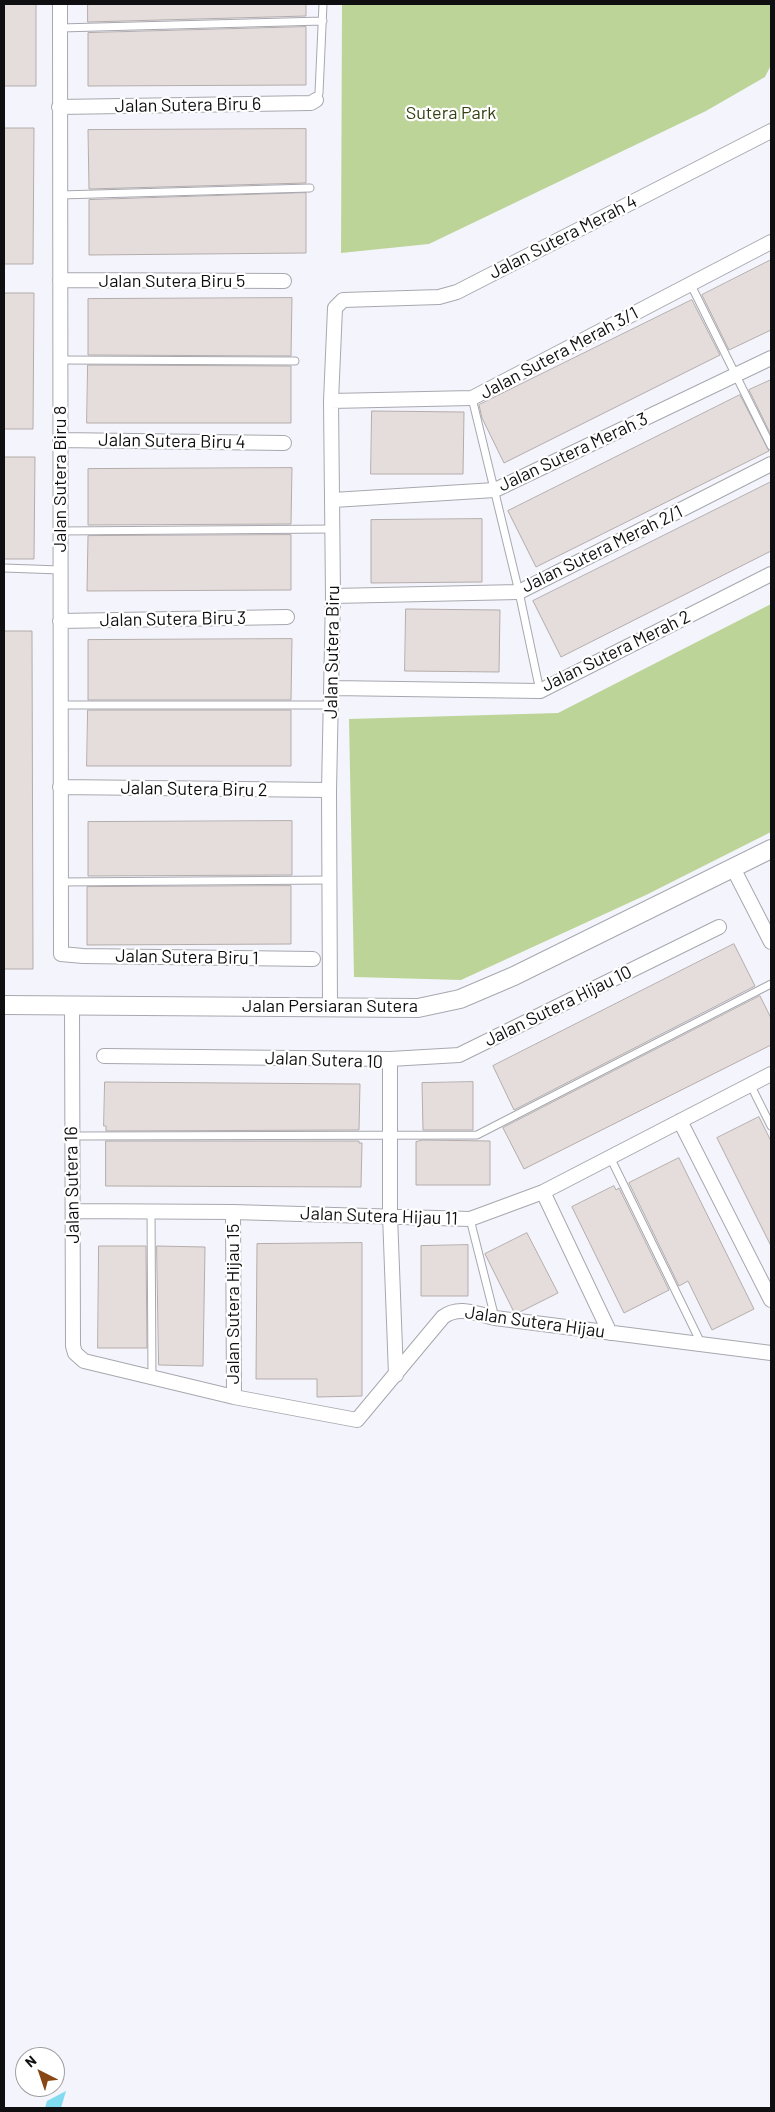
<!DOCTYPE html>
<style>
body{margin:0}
#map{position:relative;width:775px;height:2112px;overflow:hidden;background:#f4f5fc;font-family:Barlow,sans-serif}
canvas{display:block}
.frame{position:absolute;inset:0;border:5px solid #0f0f11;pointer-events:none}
.north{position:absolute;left:15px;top:2047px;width:50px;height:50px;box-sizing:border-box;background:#fff;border:1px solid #9f9fa0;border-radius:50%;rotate:319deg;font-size:14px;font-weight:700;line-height:20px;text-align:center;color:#0f0f11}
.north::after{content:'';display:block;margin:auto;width:18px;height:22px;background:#884615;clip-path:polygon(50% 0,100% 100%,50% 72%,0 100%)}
</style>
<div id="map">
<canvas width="775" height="2112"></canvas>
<div class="frame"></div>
<div class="north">N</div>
</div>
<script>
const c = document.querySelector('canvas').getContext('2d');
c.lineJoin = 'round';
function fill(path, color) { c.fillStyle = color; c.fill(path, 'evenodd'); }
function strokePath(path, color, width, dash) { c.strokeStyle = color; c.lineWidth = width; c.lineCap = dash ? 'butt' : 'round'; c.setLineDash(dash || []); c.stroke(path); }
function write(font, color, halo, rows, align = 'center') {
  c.font = font + ' Barlow,sans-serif'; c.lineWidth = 4.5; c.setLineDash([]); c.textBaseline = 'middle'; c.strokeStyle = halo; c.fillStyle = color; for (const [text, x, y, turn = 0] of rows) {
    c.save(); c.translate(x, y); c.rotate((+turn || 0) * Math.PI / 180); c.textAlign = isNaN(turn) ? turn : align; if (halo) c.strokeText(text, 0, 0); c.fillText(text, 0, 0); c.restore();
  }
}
fill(new Path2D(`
 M342,4H771V65L765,77L706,111L429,244L341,253Z
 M771,604V832L646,895L461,980L354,977L349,719L558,713Z`), '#bdd499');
fill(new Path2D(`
 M66,2091L61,2108H45L47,2101Z`), '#83dbef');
const building = new Path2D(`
 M4,4H36V86H4Z
 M88,4H306V16L88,22Z
 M306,27V85L88,86V33Z
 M4,128H34L33,264H4Z
 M306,129V183L89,189L88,130Z
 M306,193V253L89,255V200Z
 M771,260V330L729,350L702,295Z
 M4,293H34L33,429H4Z
 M292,298L291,356L88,355V299Z
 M692,300L720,355L504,463L482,418L479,405Z
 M88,365L291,366V423H87Z
 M771,380V435L749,390Z
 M740,395L769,451L536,567L508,511Z
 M372,411L464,412L463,474H371Z
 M4,457H35L34,559H4Z
 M292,468L291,524L88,525V469Z
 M771,482V551L561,657L533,601Z
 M482,519V582L371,583V520Z
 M291,535V590L87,591L88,536Z
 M406,609L500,610L499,672L405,671Z
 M4,631H32L33,969H4Z
 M292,639L291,700H88V640Z
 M88,710H291V766H87Z
 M292,821V875L88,876V822Z
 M291,886V944L87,945V887Z
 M734,944L755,986L514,1110L493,1066Z
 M760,996L771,1018V1045L524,1169L503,1128Z
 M105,1082L360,1084L359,1130L106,1131V1126H104Z
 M473,1082V1130H423L422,1083Z
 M759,1117L771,1141V1246L717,1138Z
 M423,1140L490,1141V1185H416V1142Z
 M106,1141H359V1143H362L361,1187L106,1186Z
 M679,1158L754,1309L712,1330L688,1281L679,1286L629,1183Z
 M614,1186L616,1190L619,1188L669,1290L624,1313L572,1207Z
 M527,1233L558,1293L520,1312H514L485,1254Z
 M362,1243V1396L317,1397V1379H256L257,1244Z
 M468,1245V1296H421V1246Z
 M99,1246H146L147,1348H98Z
 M157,1246L205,1247L203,1366L159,1365Z`);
fill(building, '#e5dddb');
strokePath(building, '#b4acaa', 1);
const service = new Path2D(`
 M60,28L323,21
 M316,100L319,93L323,4
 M60,195L310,188
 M690,283L771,446
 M60,360L295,361
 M472,398L519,592L540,691
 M60,531L333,529
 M4,568L60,570
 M60,705H331
 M60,882L330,880
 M750,1084L771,1126
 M72,1136L477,1135L771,984
 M610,1157L701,1343
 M151,1211L152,1378
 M470,1219L495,1318`);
const minor = new Path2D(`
 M60,4L61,954L83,956L313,959
 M59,107L311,103L316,100
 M60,280L284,281
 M331,401L472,398L771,242
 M60,440L284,443
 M333,500L495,490L771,358
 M333,596L519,592L771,464
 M60,621L287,617
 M332,688L540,691L771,574
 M60,787L329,790
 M733,868L771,942
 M72,1005L73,1346L75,1353L84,1361L234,1397L357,1420L443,1317C459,1305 477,1314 495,1318L771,1353
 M330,1008L329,790L333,596L331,401L335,308L343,300L439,297L457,292L771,131
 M104,1056L390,1059L459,1055L719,927
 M390,1059V1215L396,1375
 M680,1121L771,1300
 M543,1192L610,1333
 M73,1211L233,1212L470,1219L543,1192L771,1074
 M233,1212L234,1397`);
const tertiary = new Path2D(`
 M4,1005L418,1008L460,999L514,976L771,849`);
strokePath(service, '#a7a8af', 9);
strokePath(minor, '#a7a8af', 16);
strokePath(tertiary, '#a7a8af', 20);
strokePath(service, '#fff', 7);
strokePath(minor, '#fff', 14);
strokePath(tertiary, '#fff', 18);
write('18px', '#0f0f11', '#fff', [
 ["Jalan Sutera Biru 6",188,105,-1],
 ["Jalan Sutera Merah 4",563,237,-27],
 ["Jalan Sutera Biru 5",172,281],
 ["Jalan Sutera Merah 3/1",559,353,-28],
 ["Jalan Sutera Biru 4",172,441,1],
 ["Jalan Sutera Merah 3",573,452,-25],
 ["Jalan Sutera Biru 8",60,479,-90],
 ["Jalan Sutera Merah 2/1",602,549,-26],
 ["Jalan Sutera Biru 3",173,619,-1],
 ["Jalan Sutera Merah 2",616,651,-26],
 ["Jalan Sutera Biru",332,652,-89],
 ["Jalan Sutera Biru 2",194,789,1],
 ["Jalan Sutera Biru 1",187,957,1],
 ["Jalan Persiaran Sutera",330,1006],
 ["Jalan Sutera Hijau 10",558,1006,-26],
 ["Jalan Sutera 10",324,1060,2],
 ["Jalan Sutera 16",72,1185,-91],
 ["Jalan Sutera Hijau 11",379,1216,2],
 ["Jalan Sutera Hijau 15",233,1304,-90],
 ["Jalan Sutera Hijau",535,1322,8]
]);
write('18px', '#324112', '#fff', [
 ["Sutera Park",451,113]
]);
</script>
